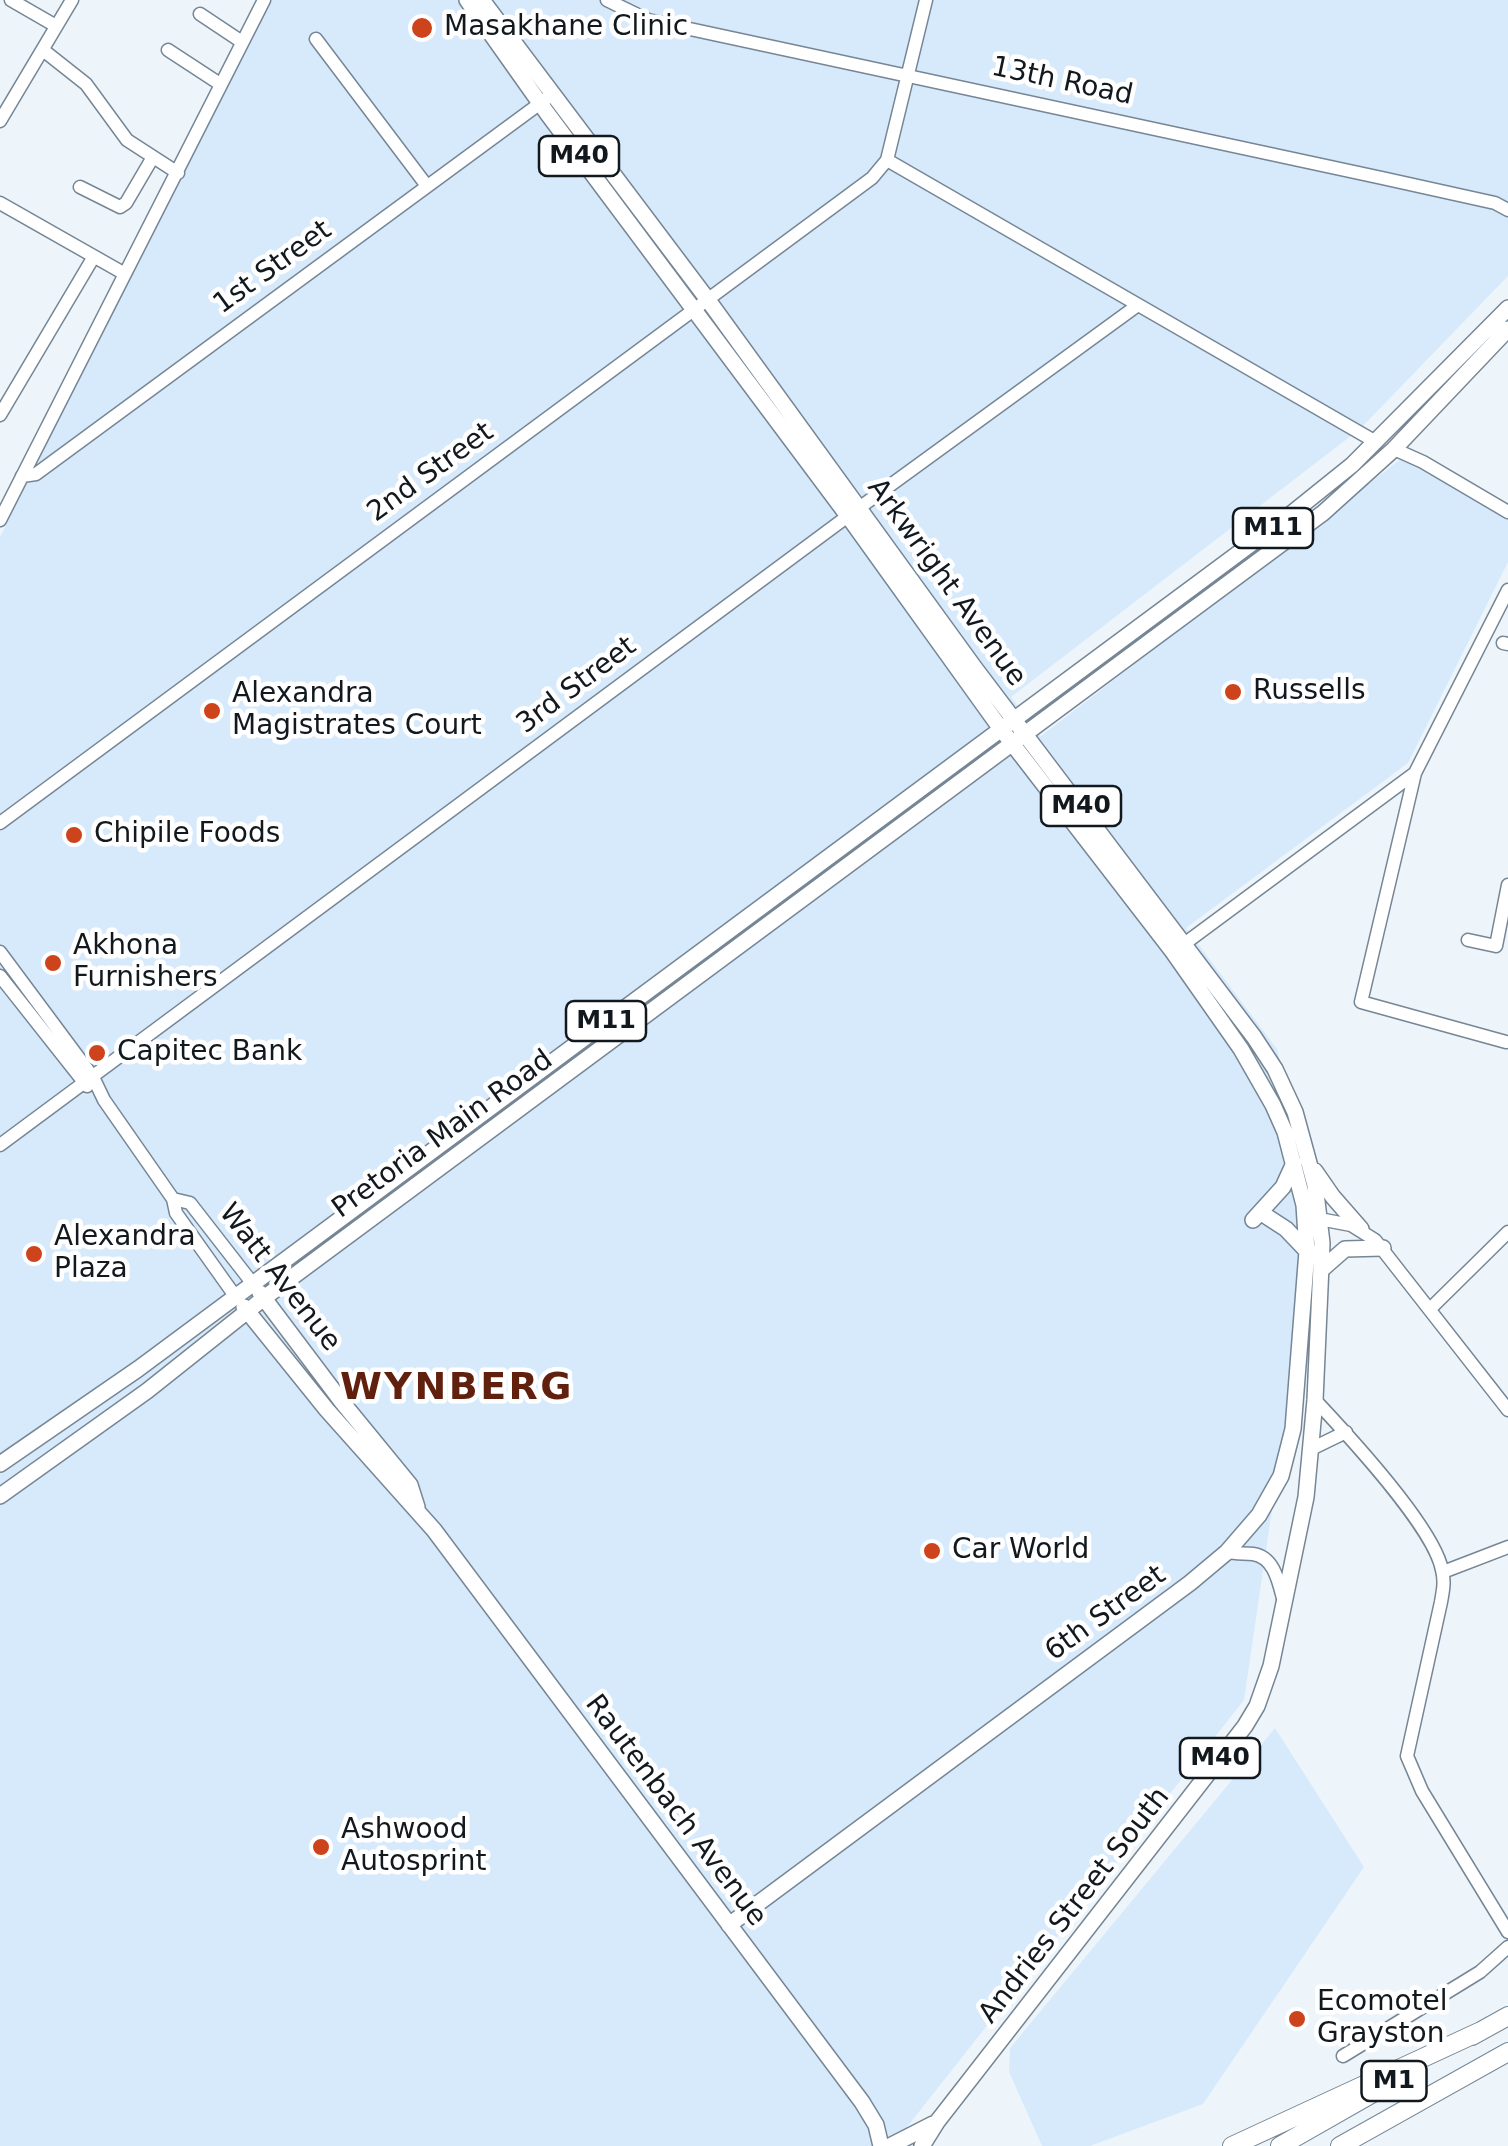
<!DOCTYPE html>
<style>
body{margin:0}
canvas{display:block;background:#edf5fb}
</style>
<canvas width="1508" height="2146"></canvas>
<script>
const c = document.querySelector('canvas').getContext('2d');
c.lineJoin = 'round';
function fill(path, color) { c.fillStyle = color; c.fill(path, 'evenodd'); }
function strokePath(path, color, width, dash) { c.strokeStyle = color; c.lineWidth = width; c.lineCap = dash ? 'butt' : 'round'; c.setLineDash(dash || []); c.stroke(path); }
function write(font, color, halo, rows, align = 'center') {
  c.font = font + ' "DejaVu Sans",sans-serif'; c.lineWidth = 9; c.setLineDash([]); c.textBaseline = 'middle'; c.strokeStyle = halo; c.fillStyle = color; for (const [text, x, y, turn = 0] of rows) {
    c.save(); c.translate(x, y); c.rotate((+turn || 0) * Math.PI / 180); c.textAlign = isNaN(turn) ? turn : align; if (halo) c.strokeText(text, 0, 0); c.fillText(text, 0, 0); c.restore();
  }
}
fill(new Path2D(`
 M270,0H1508V276L1360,429L1011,697L1041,736L1401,459L1508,512V562L1408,763L1186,928L1277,1049L1317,1203L1244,1700L892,2146H0V537Z
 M1275,1728L1364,1867L1203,2104L1090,2146H1042L1009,2072L1010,2048Z`), '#d7eafc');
const minor = new Path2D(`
 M11,0L56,26
 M607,0L648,20L1382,178L1495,203L1508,210
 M200,14L242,42
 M316,39L427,186
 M43,50L86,84L127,140L178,173
 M168,50L220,84
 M0,121L72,0
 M887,160L1376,442
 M80,187L120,207L126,203L153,157
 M0,203L125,274
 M0,415L93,258
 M1394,449L1423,462L1508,512
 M22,476L36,474L546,99
 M0,520L264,0
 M1503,643L1508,644
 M0,823L872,178L887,160L926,0
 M1468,940L1496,946L1508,885
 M1176,950L1415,773
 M0,952L93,1077L104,1100L173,1199L176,1213L235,1296
 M0,976L87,1086
 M1506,1042L1361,1002L1415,773L1508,590
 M0,1145L848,516L1138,305
 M173,1199L190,1203L253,1284
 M1314,1218L1351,1225L1375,1240L1508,1410
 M1431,1308L1508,1232
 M1315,1400C1347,1434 1434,1528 1442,1570C1445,1581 1443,1591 1441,1602L1407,1756L1422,1791L1508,1932
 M1311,1449L1346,1432
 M1227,1552C1236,1554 1244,1553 1253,1554C1275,1557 1279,1584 1284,1602
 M1443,1572L1508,1547
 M1343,2056L1480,1972L1508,1947`);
const major = new Path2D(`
 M467,0L547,113L848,516L1001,729L1173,952L1241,1049L1273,1105L1285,1132L1304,1205L1307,1251L1293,1429L1281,1476L1259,1515L1227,1552L1190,1583L729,1925
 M482,0L708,300L974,667L1254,1037L1275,1069L1295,1112L1315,1185L1322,1243L1315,1400L1306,1497L1271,1666L1257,1706L1245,1726L937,2122L922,2146
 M1315,1171L1333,1197L1361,1229
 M1266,1216L1286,1229L1307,1251
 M1253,1220L1283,1187L1294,1163
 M1321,1270L1345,1249L1383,1248
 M260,1293L342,1402L410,1485L417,1507
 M244,1307L327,1410L434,1530L862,2102L876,2125L881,2146
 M0,1464L138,1369L1286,518L1352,465L1508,308
 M0,1496L147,1391L264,1298L1323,513L1394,449L1508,329
 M890,2146L933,2124`);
const highway = new Path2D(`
 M1472,2036L1508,2016
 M1232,2146L1481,2031
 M1280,2146L1380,2089
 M1340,2146L1508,2052`);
strokePath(minor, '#768695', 15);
strokePath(major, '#768695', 18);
strokePath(highway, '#768695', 20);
strokePath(minor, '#fff', 12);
strokePath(major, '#fff', 15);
strokePath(highway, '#fff', 18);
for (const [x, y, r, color] of [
 [422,28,12,"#cc431c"],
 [1233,692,10,"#cc431c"],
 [212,711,10,"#cc431c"],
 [74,835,10,"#cc431c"],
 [53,963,10,"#cc431c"],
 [97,1053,10,"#cc431c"],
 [34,1254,10,"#cc431c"],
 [932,1551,10,"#cc431c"],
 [321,1847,10,"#cc431c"],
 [1297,2019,10,"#cc431c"]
]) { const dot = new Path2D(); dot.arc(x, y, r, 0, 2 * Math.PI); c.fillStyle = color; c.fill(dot); strokePath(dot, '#fff', 4); }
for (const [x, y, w] of [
 [579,156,80],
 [1273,528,80],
 [1081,806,80],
 [606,1021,80],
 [1220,1758,80],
 [1394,2081,65]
]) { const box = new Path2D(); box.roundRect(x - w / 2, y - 20, w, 40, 8); c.fillStyle = '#fff'; c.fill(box); strokePath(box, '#12191e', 2.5); }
write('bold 25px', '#12191e', null, [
 ["M40",579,156],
 ["M11",1273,528],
 ["M40",1081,806],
 ["M11",606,1021],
 ["M40",1220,1758],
 ["M1",1394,2081]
]);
write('28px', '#12191e', '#fff', [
 ["Masakhane Clinic",444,28],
 ["Russells",1253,692],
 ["Alexandra",232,695],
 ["Magistrates Court",232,727],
 ["Chipile Foods",94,835],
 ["Akhona",73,947],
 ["Furnishers",73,979],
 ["Capitec Bank",117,1053],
 ["Alexandra",54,1238],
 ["Plaza",54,1270],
 ["Car World",952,1551],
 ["Ashwood",341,1831],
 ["Autosprint",341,1863],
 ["Ecomotel",1317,2003],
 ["Grayston",1317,2035]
], 'left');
write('28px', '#12191e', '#fff', [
 ["13th Road",1062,82,12],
 ["1st Street",273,268,-36],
 ["2nd Street",431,473,-36],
 ["Arkwright Avenue",946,583,54],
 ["3rd Street",577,686,-37],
 ["Pretoria Main Road",443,1135,-36],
 ["Watt Avenue",279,1278,52],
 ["6th Street",1106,1614,-36],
 ["Rautenbach Avenue",675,1811,53],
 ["Andries Street South",1075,1906,-52]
]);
c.letterSpacing = '2.5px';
write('bold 38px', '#611f0d', '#fff', [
 ["WYNBERG",457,1389]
]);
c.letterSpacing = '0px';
</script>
